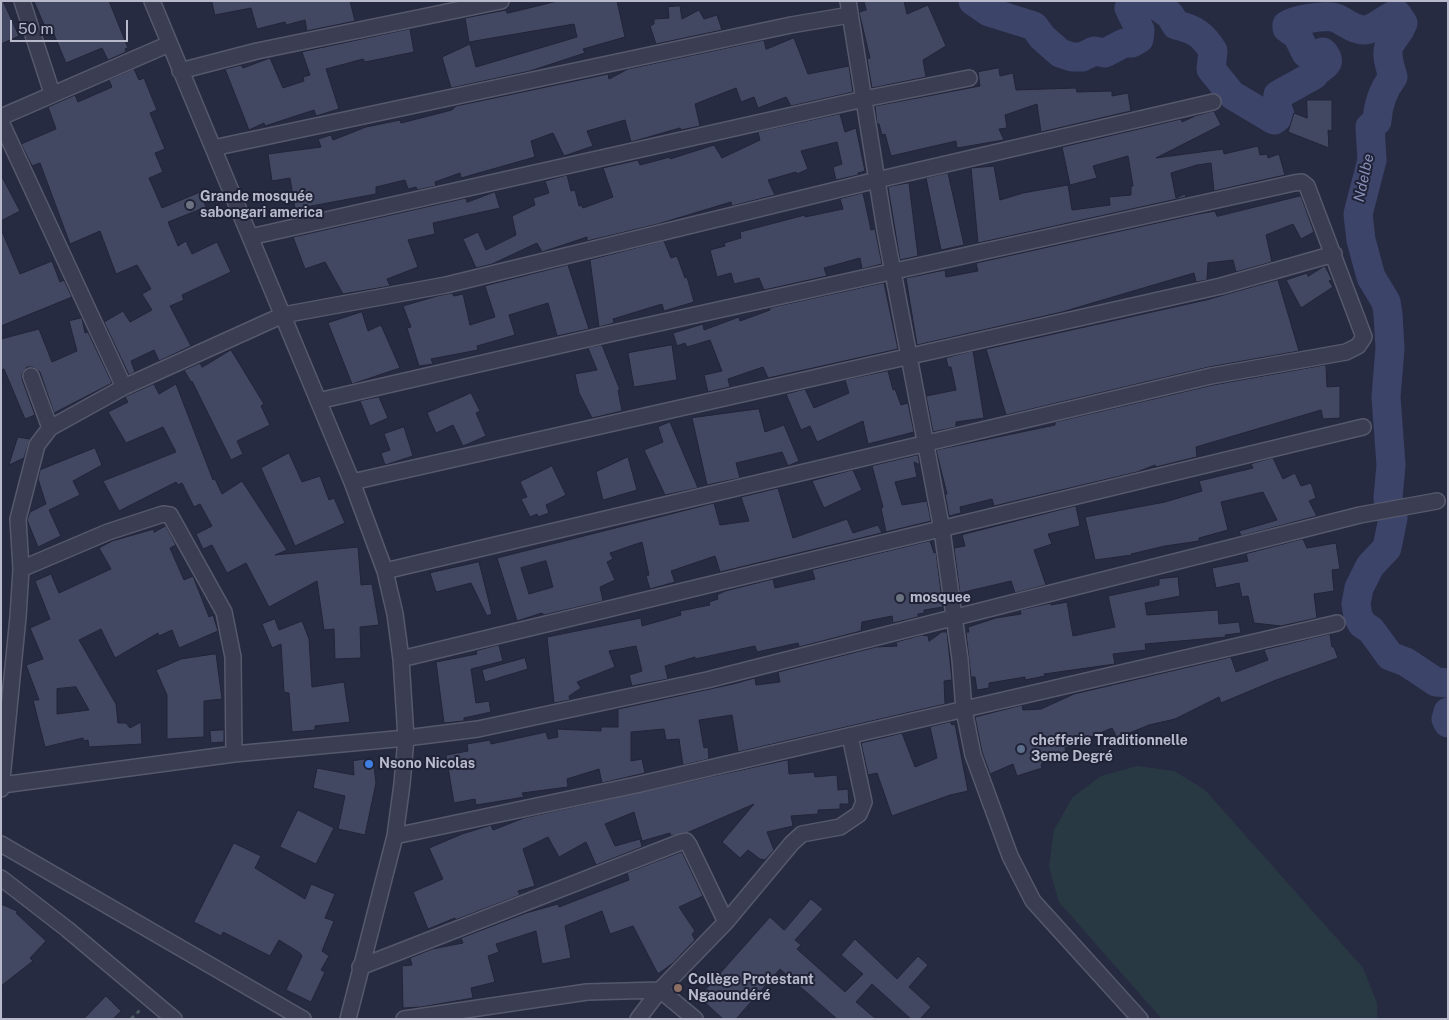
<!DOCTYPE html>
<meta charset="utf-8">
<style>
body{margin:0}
#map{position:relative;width:1449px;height:1020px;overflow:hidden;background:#272b42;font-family:"Public Sans",sans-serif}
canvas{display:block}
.frame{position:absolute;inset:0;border:2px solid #b8bacc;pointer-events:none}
.scale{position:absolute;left:10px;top:20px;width:118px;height:22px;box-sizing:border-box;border:2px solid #b8bacc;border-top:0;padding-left:6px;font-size:15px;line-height:18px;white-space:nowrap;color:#b8bacc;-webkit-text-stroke:4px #202337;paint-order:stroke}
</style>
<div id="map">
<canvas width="1449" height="1020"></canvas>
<div class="frame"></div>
<div class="scale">50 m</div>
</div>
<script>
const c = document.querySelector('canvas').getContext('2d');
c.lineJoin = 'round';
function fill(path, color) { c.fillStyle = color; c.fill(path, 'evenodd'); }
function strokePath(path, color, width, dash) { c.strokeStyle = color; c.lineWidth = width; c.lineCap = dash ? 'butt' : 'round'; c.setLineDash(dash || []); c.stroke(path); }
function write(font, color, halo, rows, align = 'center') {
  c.font = font + ' "Public Sans",sans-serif'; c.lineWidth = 4; c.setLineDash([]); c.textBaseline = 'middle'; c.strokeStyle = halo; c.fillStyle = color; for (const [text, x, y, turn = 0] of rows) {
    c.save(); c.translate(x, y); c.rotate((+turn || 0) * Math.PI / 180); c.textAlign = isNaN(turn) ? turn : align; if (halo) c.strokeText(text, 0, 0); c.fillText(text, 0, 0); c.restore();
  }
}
fill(new Path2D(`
 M1137,766L1174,771L1205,790L1363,968L1377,1003V1019H1162L1059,902L1049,867L1054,830L1072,798L1101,776Z`), '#293943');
strokePath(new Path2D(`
 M973,1L989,12L1034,26L1042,37L1060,53L1072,57H1082L1094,51L1105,53L1124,43H1132L1139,39L1140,30L1129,8L1134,1
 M1151,1L1170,15L1176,25C1195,29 1203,35 1213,51L1211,69L1232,95L1274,120L1280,115L1277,106L1278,95L1314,75C1320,65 1335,66 1323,52L1313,56L1306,53L1297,35L1287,28V25C1294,20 1327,14 1336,18C1346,22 1353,30 1365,30C1376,29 1386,17 1397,14L1403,23C1399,34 1394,36 1390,44C1385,54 1390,66 1393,77C1383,90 1378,104 1377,121L1370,127L1372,160L1358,214L1361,240L1371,277L1386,302L1388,314L1390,348L1386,397L1391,465L1388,498L1393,518L1387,548L1370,566L1359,588L1356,604L1358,616L1362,624L1371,630L1390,656L1406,662L1436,682L1448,683
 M1448,712L1446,719L1448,723`), '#3d446a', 29);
const building = new Path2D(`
 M1,1H3L19,36L1,44Z
 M34,1H109L128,48L125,49L126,52L108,60L102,48L66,63L50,25L45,26Z
 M212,1H350L355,21L307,31L305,20L286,25L285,22L257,29L251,8L215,15Z
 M558,1H617L625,37L583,49L585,53L530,71L451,88L442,57L470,44L476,67L577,37L574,24L469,42L465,18L506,10L507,13Z
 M864,1H904L907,14L928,5L946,46L923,60L926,77L872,88L867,59L870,58L859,12L866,10Z
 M680,6L682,19L699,10L704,19L717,15L722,30L656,44L650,26L654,24V19L669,18L668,7Z
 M410,29L414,52L365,62L363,59L326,69L339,109L316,116L314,110L265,126L264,123L249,130L225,69L241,65L243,68L270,58L283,88L304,81L303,77L310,75L302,52Z
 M794,38L808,74L849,66L853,92L791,106L786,97L758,108L754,97L741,102L736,88L695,104L700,126L681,130L680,128L631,142L625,120L587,131L593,146L564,156L553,133L531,141L535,157L461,178L460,173L435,182L436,186L417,190L416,187L408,189L405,180L376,187V194L295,209L290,178L272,181L268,154L321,147L318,139L331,135L333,140L366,127L400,120L401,123L452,110L456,106L608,74L609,79L628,69L764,40L766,49Z
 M999,68L1000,76L1013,73L1016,90L1076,88L1077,92L1112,91V96L1128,93L1131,111L1041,132L1037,104L1005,115L1007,128L999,129L1004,140L957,148L956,141L891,156L885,134L882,135L879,124H877L875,106L980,86L978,72Z
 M134,69L139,80L144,78L157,110L150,113L165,149L155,153L163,172L149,178L162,208L200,192L206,207L168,222L178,246L186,241L192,254L217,242L231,272L182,295L184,300L170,306L191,346L159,361L154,350L131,361L135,372L129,375L104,322L123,311L130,322L152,310L142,294L151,289L137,265L116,274L100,231L70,244L40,163L32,166L21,144L56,129L48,107L75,95L78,102L112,87L109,80Z
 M1307,100H1332V131L1328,130L1329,148L1288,132L1294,113L1307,118Z
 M1214,111L1221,125L1156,158L1223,149L1224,154L1258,146L1260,155L1267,154L1268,158L1279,154L1285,175L1214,191L1211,163L1197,165L1171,173L1176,198L1185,194L1186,197L978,243L971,168L994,166L1000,200L1023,193L1068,185L1072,210L1110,205L1109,197L1131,195V186H1133L1128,156L1093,166L1097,178L1070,185L1062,147L1181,119L1182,122L1195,116Z
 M840,114L845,132L856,128L865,171L858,173V175L836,180L833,167L842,164L837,142L801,151L808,169L797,174L796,172L768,180L775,195L732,206L731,202L658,224L587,241V237L542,252L537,243L492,264L476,268L463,239L478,232L486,250L516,235L512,216L535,205L533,198L549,193L545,181L567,175L571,191L575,190L579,206L581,205L583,208L613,197L603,168L638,160L640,165L670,157V159L714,145L722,158L760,140L758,132Z
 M948,173L964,245L941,250L926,178Z
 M1,175L20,211L1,221Z
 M909,183L918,256L900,260L888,187Z
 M495,192L500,208L433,223L435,234L408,240L418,267L387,279L390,286L343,294L325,262L305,269L293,237L466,198L467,202Z
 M863,193L871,230L875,229L882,264L862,269L860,258L824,268L827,276L764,290L759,278L734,284L731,273L717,277L710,250L725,246L724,243L741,238L740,232L805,215V217L843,209L840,199Z
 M1301,196L1314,232L1301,239L1293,224L1266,235L1272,262L1236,272L1233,260L1208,263L1207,280L1196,282L1194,273L1062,312L917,345L906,278L945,270L946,277L978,271L976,263L1193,215L1215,211L1217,216Z
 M1,229L20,274L52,261L60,282L64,280L72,297L1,326Z
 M664,241L671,258L677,256L685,278L687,277L694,302L664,311L662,304L613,319L614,323L599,327L590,260Z
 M568,265L589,329L557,336L548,303L509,315L515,335L477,346L478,350L431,359L433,364L419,366L407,328L411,327L403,306L437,296L452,293L454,296L463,294L470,325L495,317L485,286Z
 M1325,266L1332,280L1329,281L1333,287L1301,308L1286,280L1307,273L1308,276Z
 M1278,280L1299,351L1209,367L1006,415L986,349L1206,300Z
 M884,283L898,349L768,378L763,367L728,379L730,387L708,392L704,375L722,371L710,340L687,347L685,343L677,346L673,333L703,324L704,330L739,317L740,321L770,310V308Z
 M362,312L368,331L381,325L400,368L352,384L328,323Z
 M82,318L85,333L88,332L112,383L54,413L40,372L33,367H27L22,374V379L35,415L25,419L4,369L1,370V339L39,329L52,362L77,351L69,321Z
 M602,345L620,390H618L622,411L592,418L579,393L575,374L597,370L588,348Z
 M672,345L677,380L634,387L628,353Z
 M231,350L264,404L261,406L270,425L237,441L243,454L231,460L192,381L191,382L184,370L200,363L202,367Z
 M973,351L984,418L956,422V427L933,432L926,396L956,390L951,367H948L946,358Z
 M1326,365L1327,387L1340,386V418L1323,419L1321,410L1196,447L1197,457L1192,458L1156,467L1155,465L1137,472L994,506L992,499L960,507L961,513L949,516L945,494H947L936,450L1055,425V422L1213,385Z
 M888,371L893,390L895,389L901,405L908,403L914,432L868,444L863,421L817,442L810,426L801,430L786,394L805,389L814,408L849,393L845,380Z
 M154,384L159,394L176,384L213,480L215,479L222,494L242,481L287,550L275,555L358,547L361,585L372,584L379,625L360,627L361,658L335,659L334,629L324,630L317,581L269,607L246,563L227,573L212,545L203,549L196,534L212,526L200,504L194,507L182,483L178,485L176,482L119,511L103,481L176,452L163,427L126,443L108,412L128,402L125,397Z
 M471,393L480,411L476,413L486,436L463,446L453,425L436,433L427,413Z
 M379,397L388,418L370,426L360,401Z
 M759,409L765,432L784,425L799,461L788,466L782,452L736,463L740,478L707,485L692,418Z
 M670,422L698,488L665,495L644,450L663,442L658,427Z
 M404,427L413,456L385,465L381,453L390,450L384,434Z
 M18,437L30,439L24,458L9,465Z
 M95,448L102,465L73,481L80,495L49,510L61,536L38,547L27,520L30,512L46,504L38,479L40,470Z
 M289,453L302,482L320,476L329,500L334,498L345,523L295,546L261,468Z
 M918,455L920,465L914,462L917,477L895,482L902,505L927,501L931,521L927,522L720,572L715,556L671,571L675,582L650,589L646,576L649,575L642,542L610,553L613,559L607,562L615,580L600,587L603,601L544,615L542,613L517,621L497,558L714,503L720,525L749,521L741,497L778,488L793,538L847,519L853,533L878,525L882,533L886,532L881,508L883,507L872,466ZM546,561L553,587L529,594L521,568Z
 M628,457L637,490L603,500L596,472Z
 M1273,458L1283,479L1295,473L1301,486L1311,483L1316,498L1309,501L1317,516L1241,536L1239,531L1277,520L1263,492L1221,502L1228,530L1199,538V541L1165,546L1131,554L1132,555L1095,560L1085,517L1165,502L1202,491L1199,481L1253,468L1251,464Z
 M552,466L566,495L546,505L549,513L538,517L537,514L530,517L521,499L527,497L520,482Z
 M853,470L862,490L824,508L812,481Z
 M1076,506L1080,526L1048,534L1052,544L1034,550L1046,585L1015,593L1011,581L960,593L954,548L965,546L962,535Z
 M166,526L176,545L170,548L184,580L193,576L209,617L213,615L218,631L179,648L172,630L159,636L158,633L115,658L101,629L79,640L116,704L118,723H126L130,728L141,722L142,744L89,747L88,740L84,741L83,738L45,747L33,700H39L26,665L43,659L30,628L50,619L35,581L51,574L59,593L111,569L99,548L112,541L154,529V532ZM76,687L89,710L57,714V689Z
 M1303,539L1307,548L1336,543L1340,569L1332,570L1334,591L1314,594L1317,618L1281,626L1254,623L1248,596L1242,597L1239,583L1216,588L1212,568L1248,561L1246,554Z
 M930,541L934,553L936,552L943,607L924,610V613L918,614V617L893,623L892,616L862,622L861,631L799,647L798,643L757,652L755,646L695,659V657L665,666L668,679L632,686L629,675L642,671L636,646L609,651L615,667L577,682L581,688L569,696L570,700L554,703L547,637L641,618L642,626L681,615L680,611L710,605L709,602L718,599L717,595L725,591L773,579L775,588L815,579L812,570Z
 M479,562L492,614L487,616L471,583L436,592L430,573Z
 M1178,577L1180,596L1145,603L1147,615L1218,610L1219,624L1239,622L1241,633L1225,635L1226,637L1145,644L1146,650L1113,654L1115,664L1044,674L1045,676L1025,680V677L989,683V688L977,690L975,677H971L966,632H969L968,627L996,618L1021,614L1020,610L1051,603V605L1067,602L1073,636L1115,627L1108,596L1159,585V579Z
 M275,619L279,630L302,621L309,639L312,687L344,682L350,722L315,726V730L292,732L289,693L284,692L281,644L272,648L262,624Z
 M942,632H947L952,680L944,681L945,704L738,752L732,715L699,720L704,748L708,747L709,759L683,765L679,739L666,740L664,729L631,732V761L642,759L645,773L602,783L599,769L567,779L568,787L522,793L524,797L495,802L476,805L475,799L454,803L446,755L468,751L467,744L490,740L491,744L546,732L548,739L558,737L557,729L601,731V727H618V709L733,684L755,678L756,685L780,682L778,672L876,647L897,646L896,642L922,635L928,636L929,641Z
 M1330,634L1332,647H1334L1338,658L1276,680L1221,703L1219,697L1175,719L1149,725L1117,738L1112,728L1065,748L1067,756L1041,764L1042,768L1017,776L1013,764L990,774L982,752L975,717L1022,705L1023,710L1041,709L1074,694L1231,657L1236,672L1268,660L1264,650Z
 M499,645L503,661L471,669L476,703L489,701L491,712L464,718V721L444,723L436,662L477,654L476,651Z
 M216,654L222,699L204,701V737L167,739V695L156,670L181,659Z
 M525,658L528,669L485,682L482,670Z
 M950,722L952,725L955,724L968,791L950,795L892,816L877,773L868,775L861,743L902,733L915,767L937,758L930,727Z
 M224,730V742L211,743L210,731Z
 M373,758L376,783L365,835L338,829L345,796L313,788L317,768L354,775L353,761Z
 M788,760L789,774L814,772L815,777L837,775L838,790L848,789L849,804H840V809L818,810V814L791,816L793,826L767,832L774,850L765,860L760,859L748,850L740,858L722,842L754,804L689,832L671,836L670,833L642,841L634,812L605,824L615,846L640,839L642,847L596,865L586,842L559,857L548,837L523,849L535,886L518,891L520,895L455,920V918L428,929L413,892L443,879L429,848L462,834L491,825L493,830L524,818Z
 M298,810L334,828L316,864L280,847Z
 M234,843L261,856L255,868L305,899L311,884L335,894L325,918L334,921L322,951L329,956L321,970L325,972L311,1002L286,990L302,956L300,953L279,940L270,956L223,932L221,936L194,922Z
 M682,852L703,896L679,907L695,931L692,934L695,940L673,963L658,974L633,926L610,934L602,911L565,926L571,958L542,964L536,931L496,944L499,952L488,956L495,982L471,988L473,998L421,1007L403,1008L402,966L412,965L410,958L432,949L463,943L461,938L526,913L558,904L559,907L629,880L627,873Z
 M811,899L823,909L795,940L801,945L797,949L845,992L863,974L841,955L855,939L897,979L918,956L928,965L909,987L931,1007L920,1019H911L872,984L856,1002L876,1019H837L780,969L736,1019H723L699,997L770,917L784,930Z
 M1,904L17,911L16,913L46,941L30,958L33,961L1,986Z
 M106,996L121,1011L113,1019H84Z`);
fill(building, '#434862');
strokePath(building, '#222539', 1);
const street = new Path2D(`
 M22,1L52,93
 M152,1L352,482L385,571L395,614L401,659L406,738L402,784L395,836L348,1019
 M848,1L885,230L942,530L960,659L964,710L973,755L1010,856L1033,901L1140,1019
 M180,71L257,51L501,1
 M1,117L169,44
 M1,122L124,387
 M213,148L791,25L850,15
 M250,237L864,99L969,78
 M318,401L609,334L1294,183L1302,182L1307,186L1364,337L1358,346L1346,352L1211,376L385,571
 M50,428L124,387L283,315L446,285L877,180L1213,102
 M352,482L1221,286L1334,254
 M21,569L108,532L163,514L170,515L224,612L233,657L234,754
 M401,659L1363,427
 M2,785L234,754L406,738L478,729L707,680L1360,515L1437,501
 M1,789L18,617L21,569L18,519L37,445L50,428L31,376
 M395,836L636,785L1337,623
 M1,844L303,1019
 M1,878L67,929L174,1019
 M360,967L681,842L686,841L689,845L726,922
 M404,1019L587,992L660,990L726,922L792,843L802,834L840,827L859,814L864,802L850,736
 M638,1019L660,990L695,1019`);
strokePath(street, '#56596c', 18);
strokePath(new Path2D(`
 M131,1019L141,1009`), '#475660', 3, [4, 4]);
strokePath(street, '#3b3e52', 15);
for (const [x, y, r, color] of [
 [190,205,5,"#6b7280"],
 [900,598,5,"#6b7280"],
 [1021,749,5,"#5c6f8a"],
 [369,764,5,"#3f7fe0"],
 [678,988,5,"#8d6e63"]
]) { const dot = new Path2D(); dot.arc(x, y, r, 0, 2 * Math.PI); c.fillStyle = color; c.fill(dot); strokePath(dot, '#202337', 2); }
write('bold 14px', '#b8bacc', '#202337', [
 ["Grande mosquée",200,197],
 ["sabongari america",200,213],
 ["mosquee",910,598],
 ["chefferie Traditionnelle",1031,741],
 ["3eme Degré",1031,757],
 ["Nsono Nicolas",379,764],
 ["Collège Protestant",688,980],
 ["Ngaoundéré",688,996]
], 'left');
write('italic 15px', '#878fb7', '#202337', [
 ["Ndelbe",1364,178,-78]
]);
</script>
